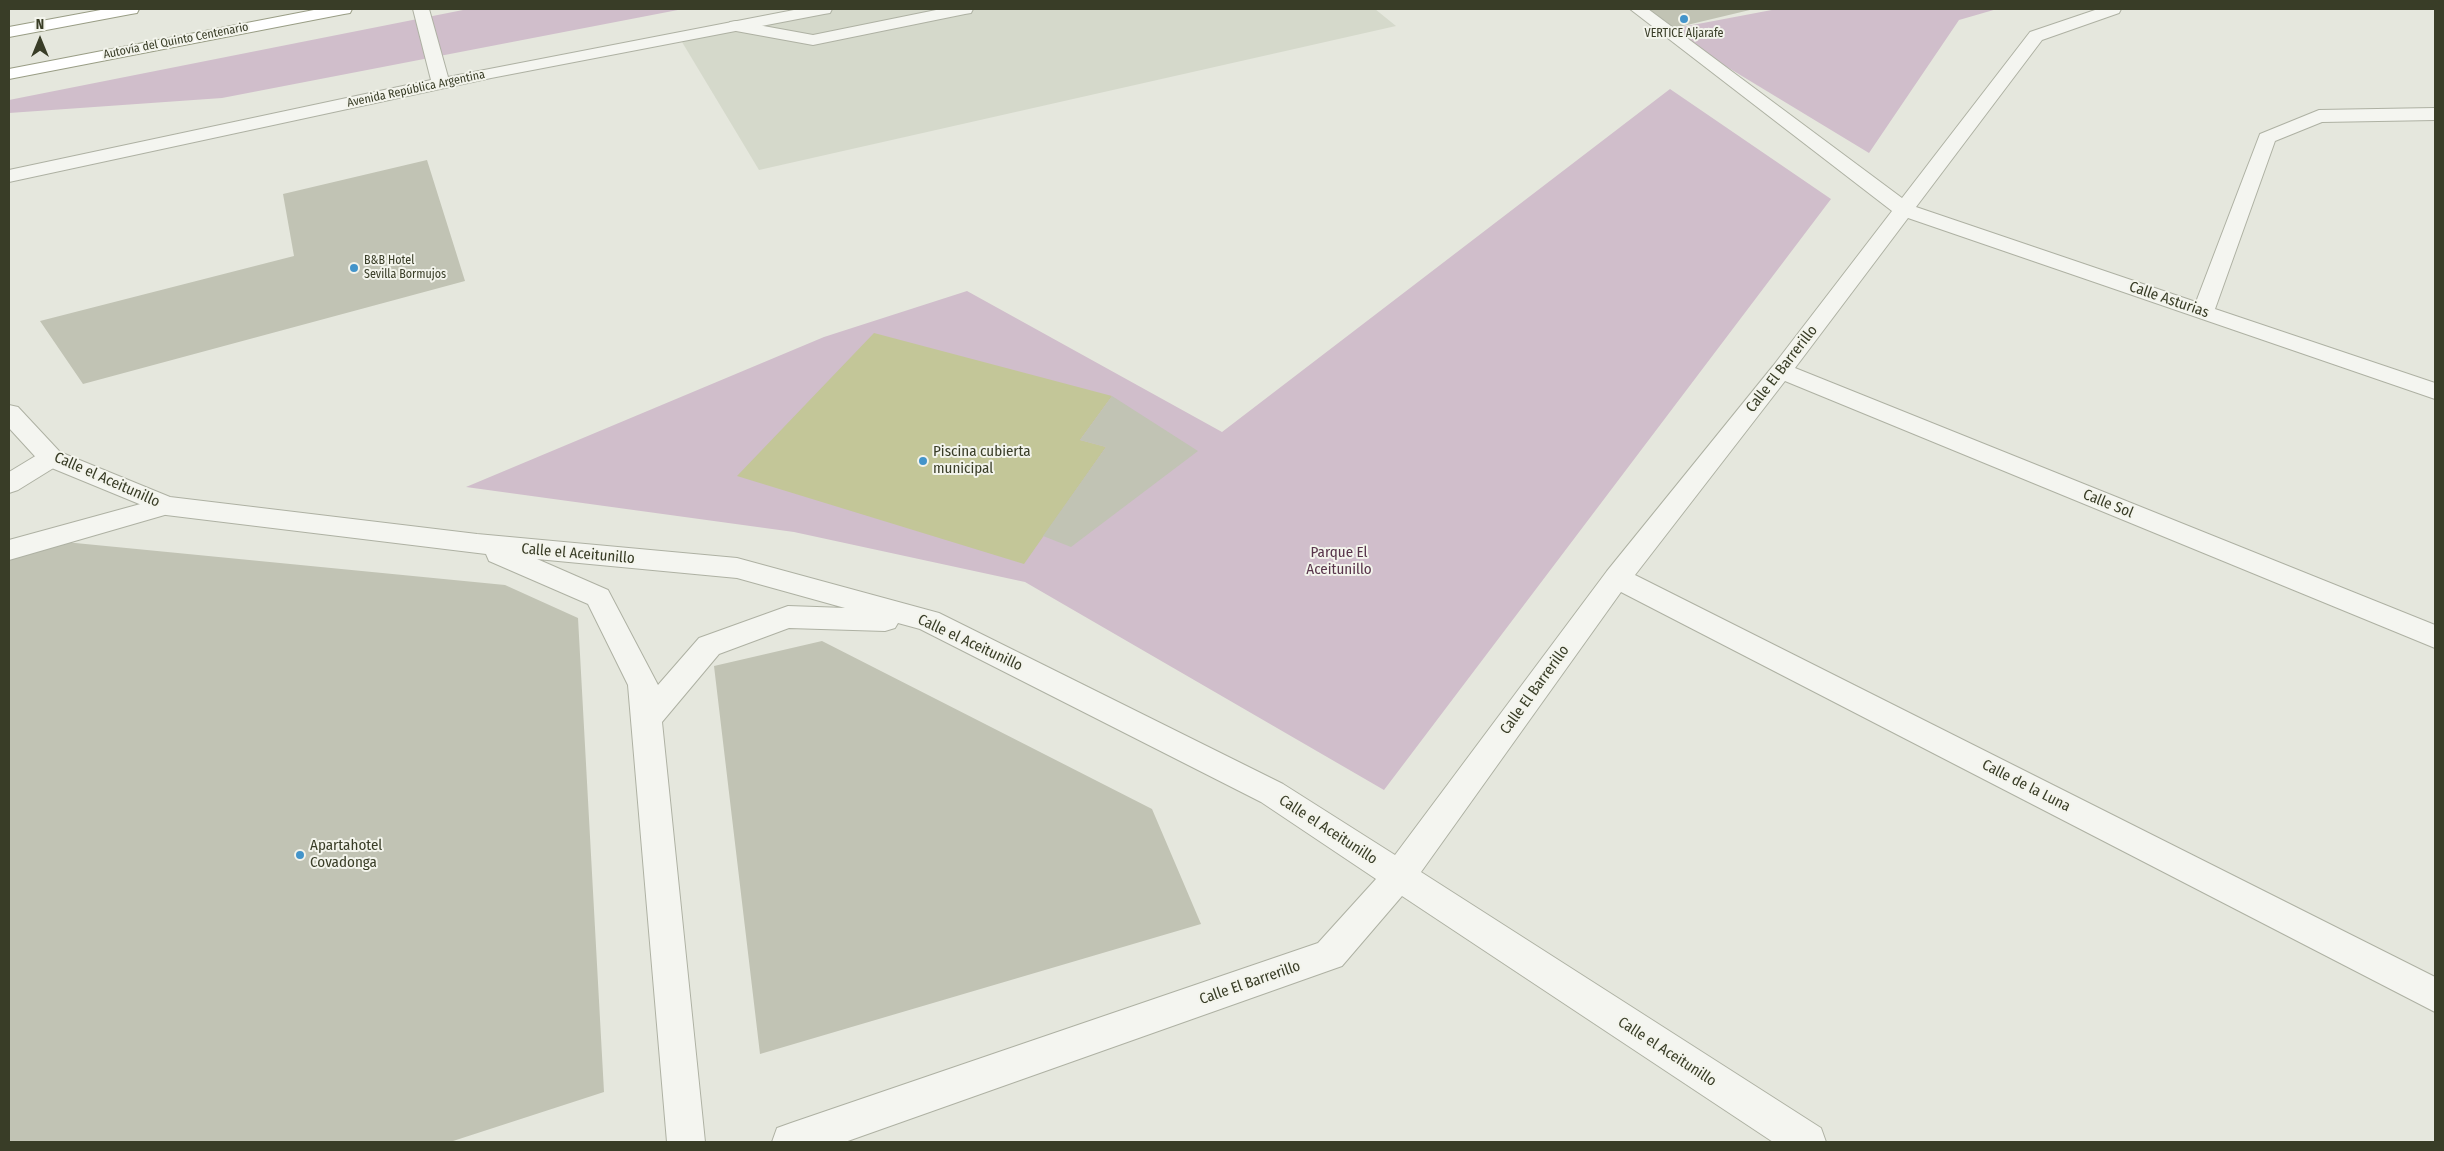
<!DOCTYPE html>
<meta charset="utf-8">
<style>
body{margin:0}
#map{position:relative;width:2444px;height:1151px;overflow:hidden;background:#e5e7dd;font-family:"Fira Sans Condensed",sans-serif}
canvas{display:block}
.frame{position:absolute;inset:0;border:10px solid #393d27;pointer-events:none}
.north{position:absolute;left:15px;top:15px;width:50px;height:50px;-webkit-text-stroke:4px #f3f4ec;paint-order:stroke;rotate:0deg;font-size:14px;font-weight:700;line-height:20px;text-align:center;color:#393d27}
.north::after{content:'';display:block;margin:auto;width:18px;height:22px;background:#393d27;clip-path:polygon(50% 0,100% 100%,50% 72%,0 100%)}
</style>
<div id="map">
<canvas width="2444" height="1151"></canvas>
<div class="frame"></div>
<div class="north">N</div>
</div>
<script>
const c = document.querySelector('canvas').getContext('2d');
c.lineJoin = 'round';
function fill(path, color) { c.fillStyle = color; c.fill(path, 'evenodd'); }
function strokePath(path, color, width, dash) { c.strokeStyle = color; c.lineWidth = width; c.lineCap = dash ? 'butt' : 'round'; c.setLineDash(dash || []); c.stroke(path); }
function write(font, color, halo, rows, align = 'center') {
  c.font = font + ' "Fira Sans Condensed",sans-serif'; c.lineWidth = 4; c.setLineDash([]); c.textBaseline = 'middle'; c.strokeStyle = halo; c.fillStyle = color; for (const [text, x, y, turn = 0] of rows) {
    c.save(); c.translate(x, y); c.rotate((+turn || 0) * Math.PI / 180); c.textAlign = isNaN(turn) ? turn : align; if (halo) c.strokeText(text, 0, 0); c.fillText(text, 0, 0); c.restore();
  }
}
fill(new Path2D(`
 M825,9H1375L1396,26L759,170L679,37Z`), '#d5d9cb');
fill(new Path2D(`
 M468,9H683L222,98L9,113V100Z
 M1777,9H1997L1959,20L1869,153L1666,30Z
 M1670,89L1831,199L1384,790L1025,582L794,532L466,487L824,337L967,291L1222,432Z`), '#d0becb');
fill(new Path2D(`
 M874,333L1112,396L1080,440L1106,447L1024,564L737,476Z`), '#c3c698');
fill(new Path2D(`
 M1647,9H1754L1666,30Z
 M427,160L465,281L83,384L40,321L294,256L283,194Z
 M1112,396L1198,451L1071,547L1043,536L1106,447L1080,440Z
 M65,542L505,585L578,618L604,1092L450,1142H9V558Z
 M822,641L1152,809L1201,924L760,1054L714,666Z`), '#c1c3b4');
const lane = new Path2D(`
 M941,9H973L971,13L965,14L813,45L736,31L730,30L727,26L730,22L736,21L813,35Z
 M51,450L60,452L64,458L60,464L18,490L9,493V472L42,452Z
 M166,497L175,500L179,506L175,512L9,560V540Z`);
const street = new Path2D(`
 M413,9H429L448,77L799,9H832L830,13L824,14L491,78L9,182V170L431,80Z
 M1630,9H1648L1902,198L2030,32L2098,9H2121L2119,13L2042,40L1916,207L2196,302L2260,134L2319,110L2435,108V120L2322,122L2275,141L2215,309L2435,383V399L1908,218L1795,368L2435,625V648L1785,381L1635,575L2435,977V1012L1621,592L1421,872L1821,1128L1826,1142H1773L1402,896L1342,966L845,1142H772L777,1128L791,1123L1318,943L1376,879L1261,802L920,629L898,623L895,628L885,631L789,628L719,654L662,722L705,1142H667L628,685L588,604L489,561L486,554L166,515L42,464L9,428V405L18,407L60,452L170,497L477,534L737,558L939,613L1283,784L1395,855L1607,571L1773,366L1892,211ZM537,559L737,578L845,608L788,606L699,638L658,685L608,590Z`);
const highway = new Path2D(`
 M106,9H139L137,13L131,14L9,37V27Z
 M319,9H352L350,13L344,14L9,79V69Z`);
strokePath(lane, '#aeb1a3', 2);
strokePath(street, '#aeb1a3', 2);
strokePath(highway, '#999d85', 2);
fill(lane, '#f4f5f0');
fill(street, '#f4f5f0');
fill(highway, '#fff');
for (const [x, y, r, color] of [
 [1684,19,5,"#4394ca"],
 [354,268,5,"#4394ca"],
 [923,461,5,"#4394ca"],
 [300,855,5,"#4394ca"]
]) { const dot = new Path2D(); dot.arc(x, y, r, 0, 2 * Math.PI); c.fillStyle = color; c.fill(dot); strokePath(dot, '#f3f4ec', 2); }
write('12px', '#393d27', '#f3f4ec', [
 ["VERTICE Aljarafe",1684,34],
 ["B&B Hotel",364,261,"left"],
 ["Sevilla Bormujos",364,275,"left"]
]);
write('12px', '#393d27', '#f3f4ec', [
 ["Autovía del Quinto Centenario",176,41,-11],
 ["Avenida República Argentina",416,89,-12]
]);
write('15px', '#393d27', '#f3f4ec', [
 ["Calle Asturias",2169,300,19],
 ["Calle El Barrerillo",1782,369,-52],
 ["Calle el Aceitunillo",107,480,24],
 ["Calle Sol",2108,504,22],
 ["Calle el Aceitunillo",578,554,5],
 ["Calle el Aceitunillo",970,643,25],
 ["Calle El Barrerillo",1535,690,-54],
 ["Calle de la Luna",2026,786,27],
 ["Calle el Aceitunillo",1328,830,33],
 ["Calle El Barrerillo",1250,983,-19],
 ["Calle el Aceitunillo",1667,1052,33]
]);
write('15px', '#393d27', '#f3f4ec', [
 ["Piscina cubierta",933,452],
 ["municipal",933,469],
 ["Apartahotel",310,846],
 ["Covadonga",310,863]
], 'left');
write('15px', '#58354b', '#f3f4ec', [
 ["Parque El",1339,553],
 ["Aceitunillo",1339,570]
]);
</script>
